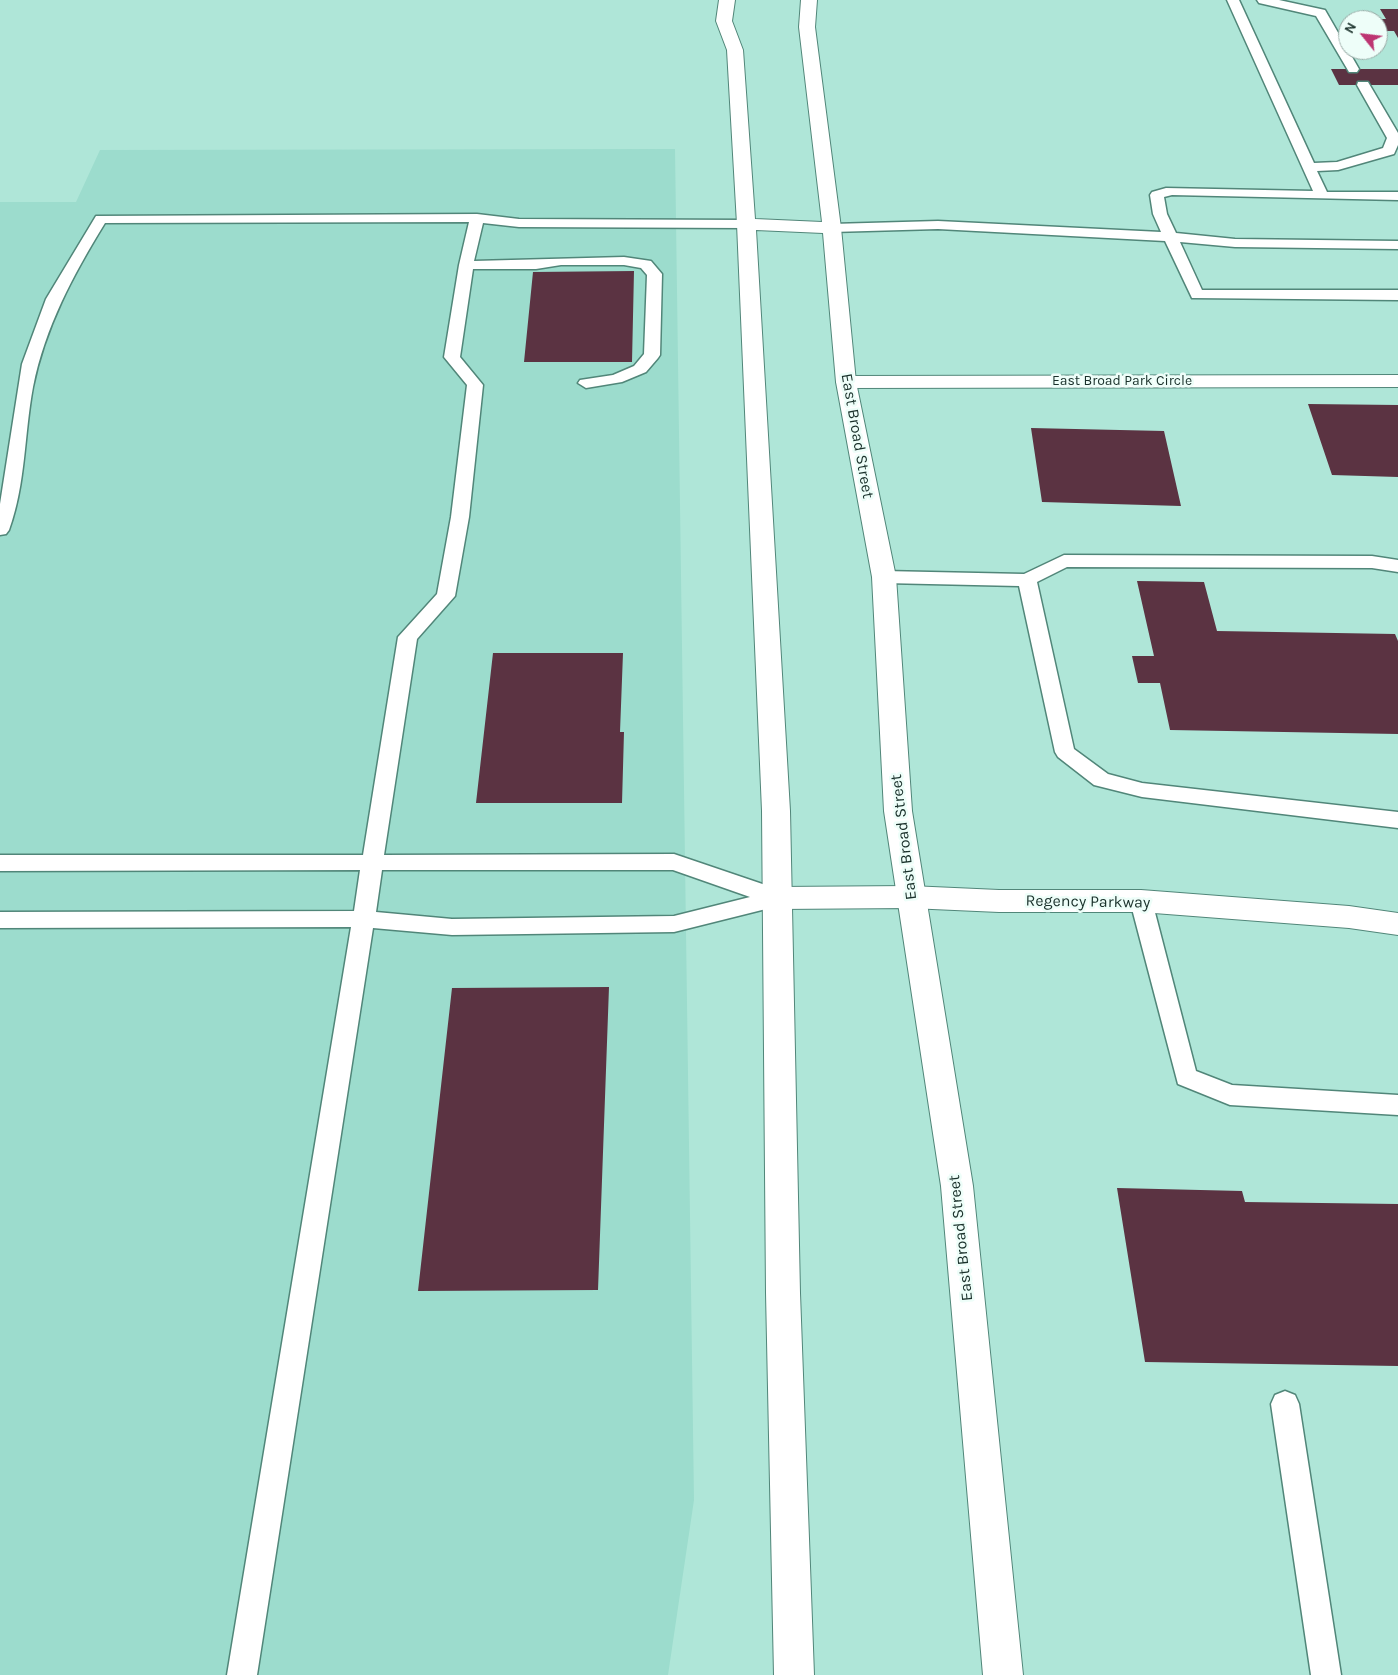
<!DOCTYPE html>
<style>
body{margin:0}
#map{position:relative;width:1398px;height:1675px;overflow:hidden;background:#afe6d8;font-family:Karla,sans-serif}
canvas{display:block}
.north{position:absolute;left:1338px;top:10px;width:50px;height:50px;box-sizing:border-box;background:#eefef9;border:1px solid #99aca7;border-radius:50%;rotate:299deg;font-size:14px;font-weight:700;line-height:20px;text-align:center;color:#1a312b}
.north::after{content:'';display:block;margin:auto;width:18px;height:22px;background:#bd3572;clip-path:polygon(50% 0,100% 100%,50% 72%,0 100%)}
</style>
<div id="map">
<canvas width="1398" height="1675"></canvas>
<div class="north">N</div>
</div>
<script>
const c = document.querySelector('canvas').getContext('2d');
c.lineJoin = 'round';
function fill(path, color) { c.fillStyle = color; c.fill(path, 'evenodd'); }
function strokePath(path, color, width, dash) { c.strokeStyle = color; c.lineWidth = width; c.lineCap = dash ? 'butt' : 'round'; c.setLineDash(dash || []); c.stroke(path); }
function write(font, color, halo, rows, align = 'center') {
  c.font = font + ' Karla,sans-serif'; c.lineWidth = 5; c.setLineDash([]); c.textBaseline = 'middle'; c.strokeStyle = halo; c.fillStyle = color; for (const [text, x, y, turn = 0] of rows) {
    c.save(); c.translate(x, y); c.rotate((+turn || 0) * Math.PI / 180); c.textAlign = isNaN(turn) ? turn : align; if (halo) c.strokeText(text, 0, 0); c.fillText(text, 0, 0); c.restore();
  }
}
fill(new Path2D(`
 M675,149L694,1500L668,1675H0V202H76L100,150Z`), '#9cdccd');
fill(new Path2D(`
 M1380,9H1398V38L1394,31H1378V19H1386Z
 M1331,69H1398V85H1339Z
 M634,271L632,362H524L533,272Z
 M1308,404L1398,405V477L1332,475Z
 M1031,428L1164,431L1181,506L1042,502Z
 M1137,581L1204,582L1217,631L1395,634L1398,641V734L1170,730L1160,683H1138L1132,656H1154Z
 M493,653H623L620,732H624L622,803H476Z
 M609,987L598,1290L418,1291L452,988Z
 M1117,1188L1242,1191L1245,1202L1398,1204V1366L1145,1362Z`), '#5b3342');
const service = new Path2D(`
 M1227,0H1239L1314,163L1337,162L1383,148L1387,138L1357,85L1358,82H1368L1398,133V145L1394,154L1338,170L1317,171L1327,192H1398V200L1172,195L1164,197L1167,214L1176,233L1235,239L1398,241V249L1235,247L1180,242L1202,290H1398V300L1192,298L1165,241L938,229L832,232L825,228L832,224L938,221L1161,232L1153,214L1150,195L1152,192L1166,188L1313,191Z
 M1257,0H1279L1325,10L1359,69L1357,72H1349L1316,16L1259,3Z
 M477,214L519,219L746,220L753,224L746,228L519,227L483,223L474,261L624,257L651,261L662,274L660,355L658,358L646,372L622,382L586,388L578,383L580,380L613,375L634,366L644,354L647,275L641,268L624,265H561L536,269H473L460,357L483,385L469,517L455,596L417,639L384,855L674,854L786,892L789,898L786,904L674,932L452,935L373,928L257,1675H227L351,927L0,928V912L354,911L360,870L0,871V855H363L398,637L437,594L451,517L467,385L444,357L459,265L469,222L105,223C73,275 45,327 33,387C24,435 26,483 9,530L6,534L0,535V504L22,364L46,299L96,216ZM382,870H673L750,897L674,916L452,919L376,912Z
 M1064,555L1372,556L1398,560V572L1372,568L1067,567L1037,582L1074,749L1108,774L1142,783L1398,812V828L1142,797L1094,785L1058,757L1055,752L1019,586L884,583L878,581L875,577L878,573L884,571L1024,574Z
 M1141,893L1149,895L1152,901L1196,1071L1232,1085L1398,1095V1115L1230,1105L1178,1084L1130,901L1133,895Z
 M1285,1391L1295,1395L1299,1404L1341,1675H1311L1271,1404L1275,1395Z`);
const minor = new Path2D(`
 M1398,375V387L846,388L839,386L836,382L839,378L846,376Z
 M910,886L999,890H1141L1349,906L1398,913V935L1349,928L1141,912H999L910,908L778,909L768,905L764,898L768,891L778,887Z`);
const secondary = new Path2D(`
 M719,0H735L732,21L743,50L755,219L822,222L799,27L801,0H817L815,27L841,228L856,382L896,577L912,811L973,1186L1023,1675H983L941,1186L884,811L872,577L836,382L823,233L756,230L790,811L800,1293L814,1675H774L766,1293L762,811L737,224L727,50L716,21Z`);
strokePath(service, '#518679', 3);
strokePath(minor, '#518679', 2);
strokePath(secondary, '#518679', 2);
fill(service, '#fff');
fill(minor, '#fff');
fill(secondary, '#fff');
write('14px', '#1a312b', '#eefef9', [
 ["East Broad Park Circle",1122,381]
]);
write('16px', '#1a312b', '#eefef9', [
 ["East Broad Street",857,436,80],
 ["East Broad Street",904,837,-97],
 ["Regency Parkway",1088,902,1],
 ["East Broad Street",961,1238,-96]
]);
</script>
